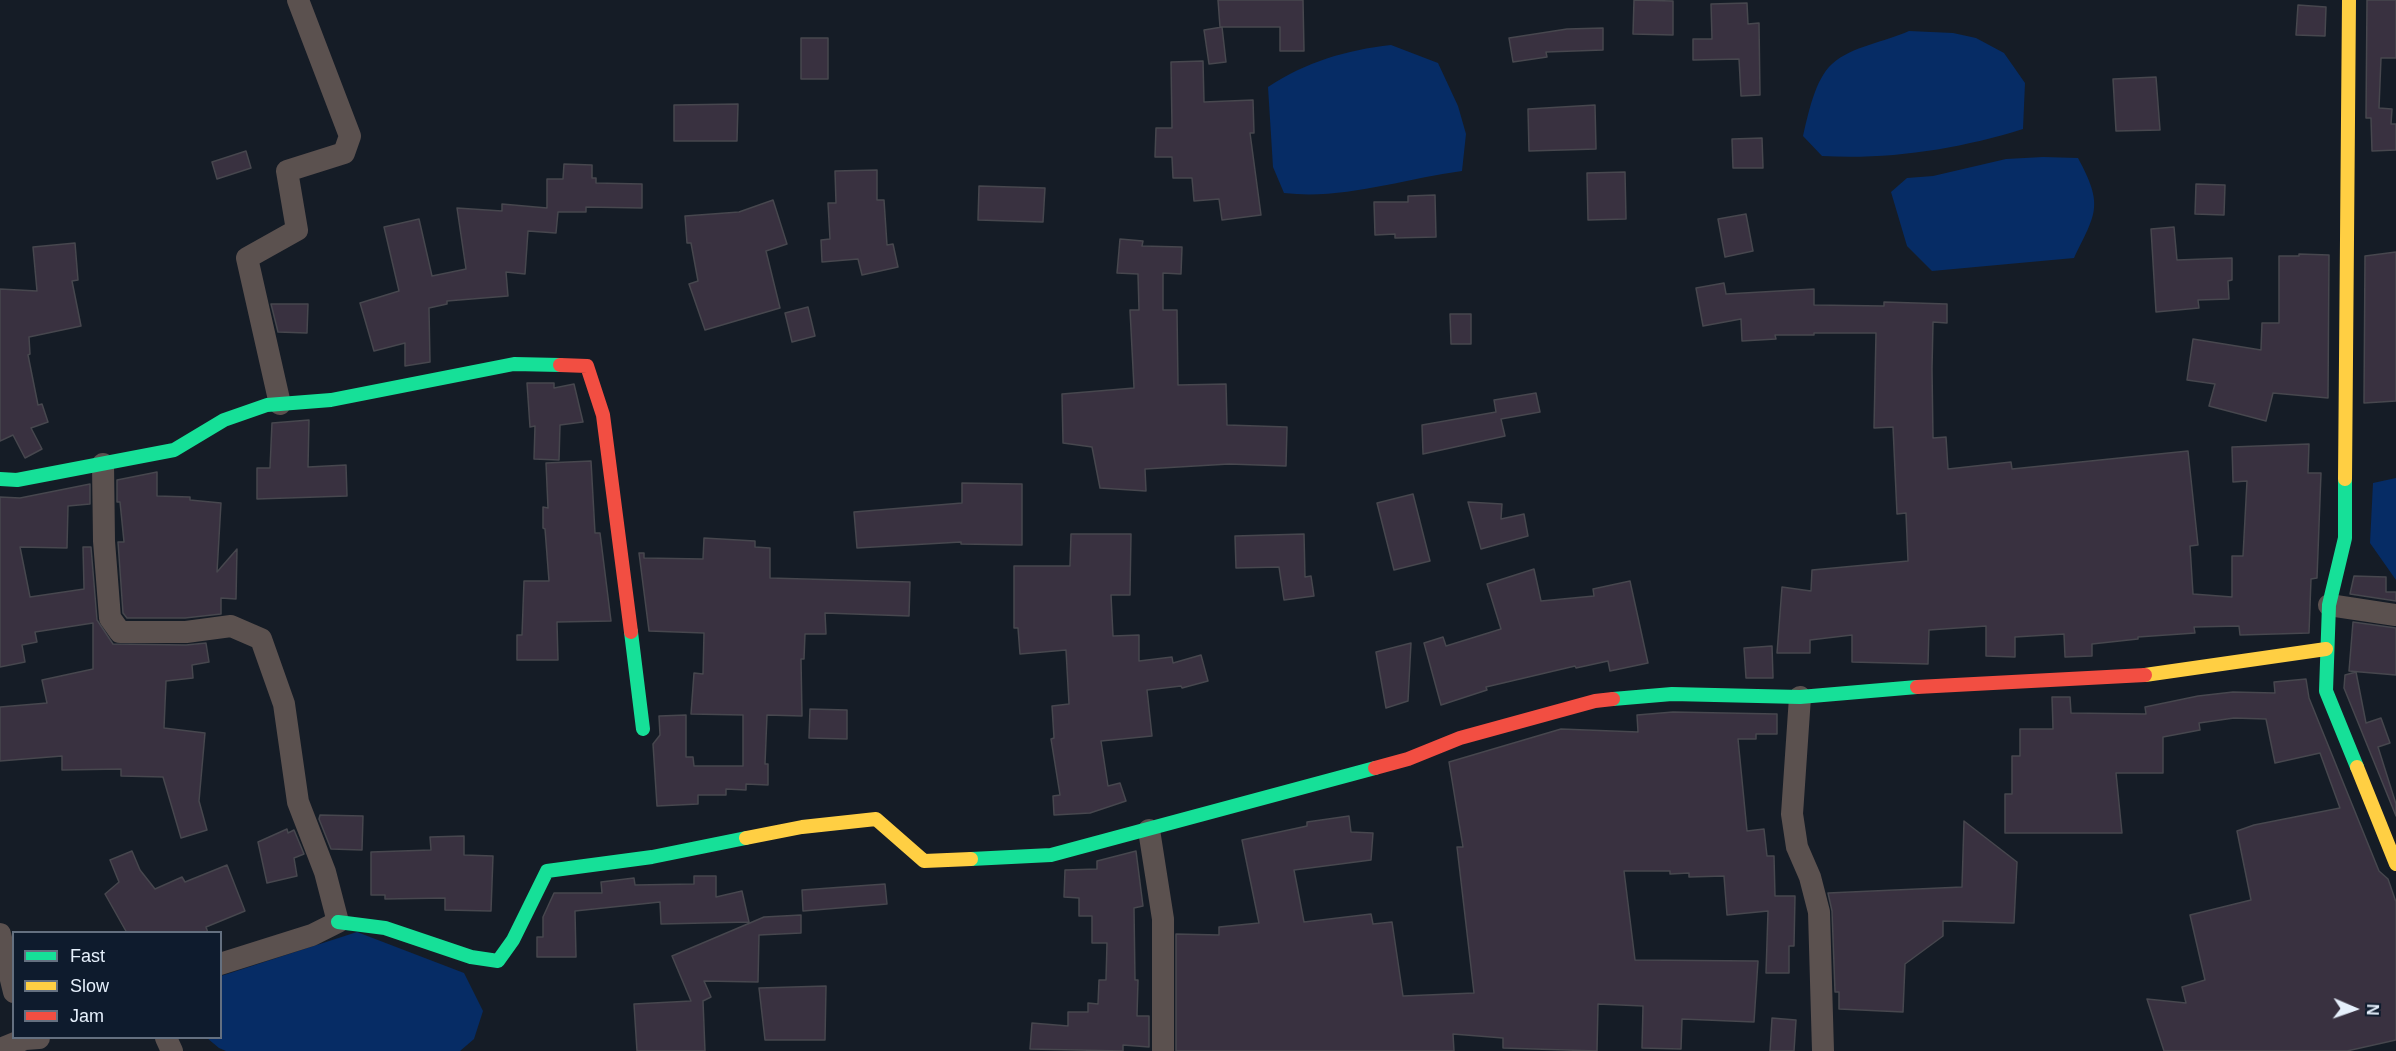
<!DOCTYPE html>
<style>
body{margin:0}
#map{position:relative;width:2396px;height:1051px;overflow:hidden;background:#151c26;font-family:Helvetica,sans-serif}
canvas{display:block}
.legend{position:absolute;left:12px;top:931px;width:210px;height:108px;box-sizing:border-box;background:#0e1b2d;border:2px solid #647080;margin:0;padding:8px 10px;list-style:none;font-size:18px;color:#e6f0fc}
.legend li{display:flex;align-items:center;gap:12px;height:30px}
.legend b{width:30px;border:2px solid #647080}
.north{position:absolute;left:2324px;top:979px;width:60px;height:60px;-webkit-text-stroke:4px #0e1b2d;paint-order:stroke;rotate:92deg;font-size:16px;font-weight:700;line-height:24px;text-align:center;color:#e6f0fc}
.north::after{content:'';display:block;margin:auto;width:21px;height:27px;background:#e6f0fc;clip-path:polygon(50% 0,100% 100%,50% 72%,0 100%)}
</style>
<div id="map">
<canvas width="2396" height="1051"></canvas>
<ul class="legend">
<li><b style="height:8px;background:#16e098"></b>Fast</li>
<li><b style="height:8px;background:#ffcf43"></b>Slow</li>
<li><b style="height:8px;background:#f24e42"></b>Jam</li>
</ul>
<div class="north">N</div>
</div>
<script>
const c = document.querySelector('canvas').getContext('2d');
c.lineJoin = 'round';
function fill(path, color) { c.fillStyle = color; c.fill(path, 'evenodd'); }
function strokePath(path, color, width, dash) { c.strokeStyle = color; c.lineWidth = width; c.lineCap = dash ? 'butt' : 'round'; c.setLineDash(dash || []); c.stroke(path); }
fill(new Path2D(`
 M1909,31L1953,33L1976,38L2004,53L2025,83L2023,129C1959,149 1889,160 1822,156L1803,136C1808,115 1815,79 1832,64C1852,46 1885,42 1909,31Z
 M1391,45L1438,63L1458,106L1466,134L1462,171C1402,179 1344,200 1284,193L1273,167L1268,87C1306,62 1346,50 1391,45Z
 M2043,157L2078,158C2104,206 2096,213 2074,258L1932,271L1907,246L1891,192L1907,178L1933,176L2006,159Z
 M2396,478V580L2370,543L2373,483Z
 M357,932L464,973L483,1011L474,1039L460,1051H226L219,1048L207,1038H220L221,976Z`), '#062c65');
const building = new Path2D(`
 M1218,0H1303L1304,51H1280V27H1220Z
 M1634,0L1673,1V35L1633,34Z
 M2367,0H2396V58H2381L2379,108L2392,109L2391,124H2396V150L2372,151L2371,118H2366Z
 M1747,3L1748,24L1759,23L1760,95L1741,96L1739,59L1693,60V39H1712L1711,4Z
 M2298,5L2326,7L2325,36L2296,35Z
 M1222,27L1226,62L1209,64L1204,30Z
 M1603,28V50L1546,52L1547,57L1513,62L1509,38L1567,29Z
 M801,38H828V79H801Z
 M1203,61L1204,102L1253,100L1254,133H1250L1261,215L1222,220L1219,199L1194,201L1192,178H1173L1172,157H1155L1156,128H1172L1171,62Z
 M2156,77L2160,130L2116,131L2113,79Z
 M738,104L737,141H674V105Z
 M1595,105L1596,149L1529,151L1528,109Z
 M1762,138L1763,168H1733L1732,139Z
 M246,151L251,168L217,179L212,162Z
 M564,164L592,165V178H596V183L642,184V208L586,207V212H558L556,233L528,231L525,274L506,272L508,296L447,301V304L429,308L430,362L405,366V343L374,351L360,303L399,291L384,227L419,219L432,276L466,269L457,208L502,211V204L547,208V179H563Z
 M877,170V200H884L887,245L893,244L898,267L862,275L858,259L822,262L821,240L830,239L828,203H836L835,171Z
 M1625,172L1626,219L1588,220L1587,173Z
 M2196,184L2225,185L2224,215L2195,214Z
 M979,186L1045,188L1043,222L978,220Z
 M1435,195L1436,237L1395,238V234L1375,235L1374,202H1408V196Z
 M773,200L787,244L766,251L780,308L705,330L689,284L698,281L691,243H687L685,216L739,212Z
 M1746,214L1753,251L1725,257L1718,219Z
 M2174,227L2177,260L2232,258V280L2228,281L2229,299L2198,300L2199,308L2156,312L2151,229Z
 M1120,239L1143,241L1142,246L1182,247L1181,274L1163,273V310H1177L1178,385L1226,384L1227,425L1287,427L1286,466L1229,464L1145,469L1146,491L1100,488L1092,447L1063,443L1062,394L1134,388L1130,310H1139L1138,274L1117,273Z
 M75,243L78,280L72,281L81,326L29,337L30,354L28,355L38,405L42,404L48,422L31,428L42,449L25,458L13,435L0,441V289L37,291L33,247Z
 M2396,252V401L2364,403L2365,256Z
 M2299,254L2329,255L2328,398L2273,393L2266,421L2209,406L2215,384L2187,380L2193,339L2261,350L2262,323H2279V256H2299Z
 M1724,283L1726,294L1814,289V305L1884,306V302L1947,304V323L1933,322L1932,369L1933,438L1946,437L1948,469L2011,462L2012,469L2188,451L2198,545L2190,546L2193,594L2232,597V556H2243L2247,481L2233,482L2232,447L2309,444L2308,473H2321L2317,578L2311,579L2309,633L2240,635L2239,626L2194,627L2195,633L2138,637V639L2092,644V656L2065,657L2064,634L2015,637V657L1986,656V626L1929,630L1928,664L1852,662V635L1810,640V653H1777L1782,587L1811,591L1812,570L1908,561L1906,513L1897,514L1893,427L1874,428L1876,333H1814V335H1775L1776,339L1742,341L1741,319L1703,326L1696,288Z
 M271,304H308L307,333L278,332Z
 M808,307L815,336L792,342L785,313Z
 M1450,314H1471V344H1451Z
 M527,383H554V388L574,384L583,422L560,425L559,460L534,459L535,426L530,427Z
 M1536,393L1540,412L1501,419L1505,436L1423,454L1422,425L1496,412L1494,400Z
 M309,420L308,467L346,465L347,496L257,499V468H270L272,423Z
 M591,461L595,533H600L611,621L557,622L558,660H517V635H522L524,581H549L545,529L543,528V507L548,508L546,463Z
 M157,472V496L190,497V500L221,503L217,572L237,549L236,599L221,598V614L185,618H127L123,613L118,542H124L120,502H117V480Z
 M962,483L1022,484V545L961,544V542L857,548L854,512L962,503Z
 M90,484V504L68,506L67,548L20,547L30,597L84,589L83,547H91L97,620L113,644L186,645L206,643L209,662L192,665L193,678L166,681L164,728L205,733L199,801L207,830L181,838L163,777L121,776V769L62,770V756L0,761V707L47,703L42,680L93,669V623L35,632L37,642L22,645L25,662L0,667V497L20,498Z
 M1413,494L1430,561L1394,570L1377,503Z
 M1468,502L1502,504L1501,519L1524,514L1528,536L1481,549Z
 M1071,534H1131L1130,595H1111L1113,636L1139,635V661L1172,657L1173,663L1201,655L1208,681L1182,688L1181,686L1147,690L1152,736L1101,741L1108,786L1120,783L1126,801L1090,813L1054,815L1053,796L1060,795L1051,739L1054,738L1052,706L1069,704L1066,650L1020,654L1018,628H1014V566H1070Z
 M1304,534L1305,577L1311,576L1314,596L1284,600L1279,567L1236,568L1235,536Z
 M704,538L755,541V547L770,548V578L910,582L909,616L825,613L826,634H805L804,659H801L802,716L767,715L765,764H768V785L746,784V790L726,789V795H698V804L657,806L653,744L660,735L659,716L686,715V757H693L694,766H743V715L691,714L694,673L703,674L704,633L649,631L639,553H644V558L703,559Z
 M1534,569L1541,601L1594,596L1593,589L1630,581L1648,663L1610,671L1608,661L1576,668L1575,666L1486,687L1487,690L1441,705L1424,643L1443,637L1446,646L1501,629L1487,584Z
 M2354,576L2386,577V592H2396V601L2350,594Z
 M2353,622L2396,628V675L2349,671Z
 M1411,643L1408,701L1386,708L1376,652Z
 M1772,646L1773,678H1746L1744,648Z
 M2356,672L2366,723L2381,718L2390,743L2378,747L2396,804V816L2344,688L2345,675Z
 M2306,679L2309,698L2379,871L2388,879L2396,902V1040L2347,1051H2164L2147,999L2186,1003L2182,987L2205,980L2190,915L2251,900L2237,831L2254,825L2340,808L2320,753L2275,763L2266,719L2234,718L2199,723L2200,730L2163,737V773H2116L2122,833H2005V794H2012V756H2020V729H2053L2052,697H2070L2071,713L2146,714L2145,707L2198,696L2233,692L2275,693L2274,682Z
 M810,709L847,710V739L809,738Z
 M1673,712L1777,714V734H1756V739H1738L1747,831L1764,829L1767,856H1774L1775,896H1795L1794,946H1789V973H1766L1768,911L1727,915L1724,876L1689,877V873L1670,874V871H1624L1635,960L1758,961L1754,1022L1682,1019L1681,1049L1642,1048L1643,1006L1598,1004L1597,1051L1503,1048V1038L1453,1034L1454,1051H1176V934L1219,935V927L1259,923L1242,840L1307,826V822L1349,816L1351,832L1373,833L1371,860L1294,870L1304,922L1371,914L1373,924L1392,922L1403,996L1474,993L1457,847H1463L1449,762L1561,729L1638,732L1637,715Z
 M320,815L363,816L362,850L331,849L319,819Z
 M1964,821L2017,862L2014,923L1943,921V936L1905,964L1903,1012L1839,1009V992H1835L1832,911L1828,893L1962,887Z
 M287,829L288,833L294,830L304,854L294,858L297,876L267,883L258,842Z
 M464,836V855L493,856L491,911L445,910V898L385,899V895H371V852L431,850L430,837Z
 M132,851L140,870L155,889L182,877L185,882L227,865L245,911L206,927L208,933H127L105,894L119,882L110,860Z
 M1136,851L1143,906L1134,908L1135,980H1138L1137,1016H1149V1047L1123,1045V1051L1030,1049L1032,1023L1068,1026V1012H1088V1003L1098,1004L1099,980H1106L1107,943H1092V916H1079V898L1064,897L1065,870L1097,869V861Z
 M694,876H716V897L742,891L749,922L661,924L660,902L575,911L576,957H537V937H543V917L554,893H602L601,882L634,878L635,885L694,884Z
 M885,884L887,904L803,911L802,890Z
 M801,915V933L759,935L758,982L704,981L711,997L703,1001L705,1051H637L634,1004L691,1001L672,956L764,917Z
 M826,986L825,1040H765L759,988Z
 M1772,1018L1796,1020L1794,1051H1770Z`);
fill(building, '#393140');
strokePath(building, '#47474e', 1.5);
strokePath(new Path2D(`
 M280,404L247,258L297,230L287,171L344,153L350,136L298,0
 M103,464L104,541L110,618L120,632H186L231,626L261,639L284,704L298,802L325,872L338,922L312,935L220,964
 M2329,605L2396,615
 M1800,697L1792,814L1797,847L1810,877L1819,912L1823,1051
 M1149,830L1163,919V1051
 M0,934L14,992
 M166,1038L172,1051
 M0,1049L25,1039L39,1038`), '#5b514f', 22);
strokePath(new Path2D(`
 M0,479L17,480L174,450L224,420L267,405L331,400L514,364L560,365
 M2345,479V538L2329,605L2326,691L2357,767
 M631,632L643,729
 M1613,699L1672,694L1800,697L1917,687
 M971,859L1051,855L1375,768
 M338,922L385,928L471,957L498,961L513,940L547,871L652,857L746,838`), '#16e098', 14);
strokePath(new Path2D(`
 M2345,479L2349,0
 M2145,675L2326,649
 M2357,767L2396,864
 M746,838L802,827L876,819L924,861L971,859`), '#ffcf43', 14);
strokePath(new Path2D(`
 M560,365L587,366L603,415L631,632
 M1917,687L2145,675
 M1375,768L1408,759L1460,738L1595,701L1613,699`), '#f24e42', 14);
</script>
